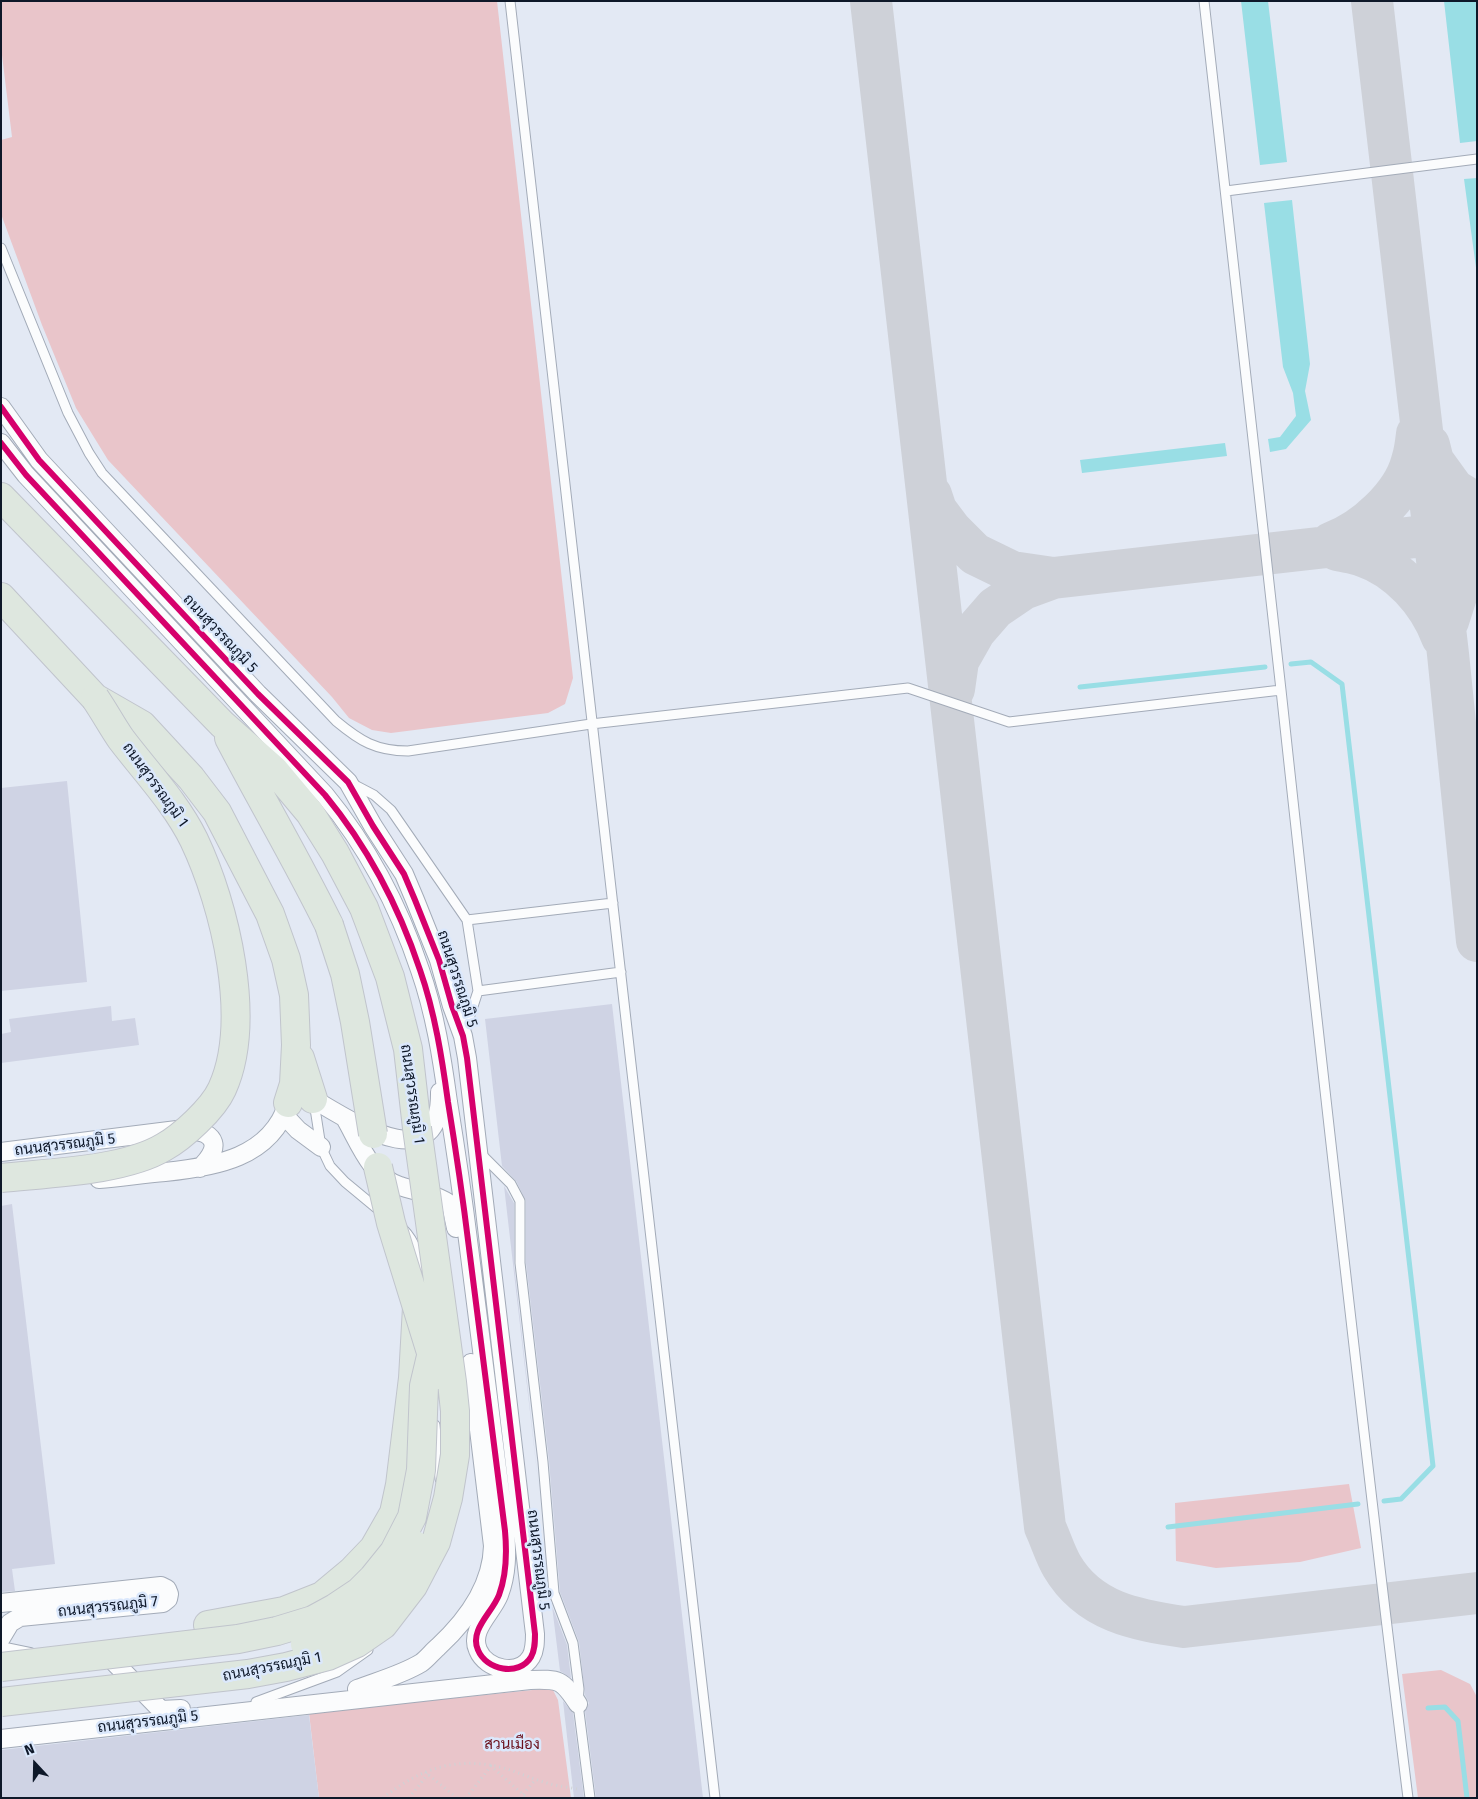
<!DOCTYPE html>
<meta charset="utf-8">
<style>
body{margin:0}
#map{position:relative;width:1478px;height:1799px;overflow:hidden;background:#e3e9f4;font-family:"Fira Sans",sans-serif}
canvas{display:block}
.frame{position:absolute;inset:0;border:2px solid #0e1829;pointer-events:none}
.north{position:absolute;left:10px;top:1739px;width:50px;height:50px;-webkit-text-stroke:4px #dbe8fc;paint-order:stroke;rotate:339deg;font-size:14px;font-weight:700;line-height:20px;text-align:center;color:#0e1829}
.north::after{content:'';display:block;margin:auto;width:18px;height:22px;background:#0e1829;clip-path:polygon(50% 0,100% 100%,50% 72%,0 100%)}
</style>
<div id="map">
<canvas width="1478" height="1799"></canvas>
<div class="frame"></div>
<div class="north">N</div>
</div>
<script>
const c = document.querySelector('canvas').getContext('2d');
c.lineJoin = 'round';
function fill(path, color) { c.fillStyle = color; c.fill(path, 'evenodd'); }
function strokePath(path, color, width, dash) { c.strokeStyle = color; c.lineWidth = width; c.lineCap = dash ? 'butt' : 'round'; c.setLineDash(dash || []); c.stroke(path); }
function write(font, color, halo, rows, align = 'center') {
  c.font = font + ' "Fira Sans",Sarabun,sans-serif'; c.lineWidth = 5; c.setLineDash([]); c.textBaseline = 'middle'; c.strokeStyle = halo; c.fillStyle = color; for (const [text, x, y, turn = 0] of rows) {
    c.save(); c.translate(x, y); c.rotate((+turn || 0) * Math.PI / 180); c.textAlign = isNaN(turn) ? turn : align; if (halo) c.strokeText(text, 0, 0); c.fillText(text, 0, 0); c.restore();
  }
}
fill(new Path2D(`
 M1,1H497L573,678L565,704L548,713L391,733L372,730L349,718L332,697L108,460L76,408L42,325L1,214V140L12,137L1,47Z
 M1349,1484L1361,1548L1300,1562L1216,1568L1176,1561L1175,1503Z
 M1441,1670L1470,1684L1477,1697V1798H1418L1402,1674Z
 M552,1688L558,1700L571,1798H319L309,1713Z`), '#e9c5ca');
fill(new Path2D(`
 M1241,1H1268L1287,162L1260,165Z
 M1444,1H1477V141L1460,143Z
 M1477,178V275L1464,179Z
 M1292,200L1310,364L1305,391L1311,420L1286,449L1270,452L1268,439L1280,437L1296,416L1293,393L1283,367L1264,203Z
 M1225,443L1227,456L1082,473L1080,460Z`), '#99dee5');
strokePath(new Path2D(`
 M1291,664L1311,662L1342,684L1433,1466L1401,1499L1384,1501
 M1080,687L1265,667
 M1168,1527L1358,1504
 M1428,1708L1445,1707L1458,1721L1467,1798`), '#99dee5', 5);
strokePath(new Path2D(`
 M871,1L1045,1527C1051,1540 1055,1554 1062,1566C1089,1612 1136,1620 1184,1627L1477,1593
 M1372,1L1448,654L1477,941
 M1429,445L1433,461L1454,490L1477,504
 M931,495L936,510L951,530L975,554L1012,572L1053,578
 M1331,543C1364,531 1403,496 1412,461C1415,452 1416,443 1417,434
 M1337,550C1345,552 1355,553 1363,556C1399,568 1429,602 1442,637
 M1448,621L1456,596L1468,568L1477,560
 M954,689L958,661L975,631L995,608L1023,589L1053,578L1477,530`), '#ced1d8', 42);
fill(new Path2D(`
 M67,781L87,982L1,991V788Z
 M612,1004L703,1798H596L585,1711L589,1703L585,1695L579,1642L560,1592L549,1461L526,1263V1201L516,1181L502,1166L485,1019Z
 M111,1006L112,1021L135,1018L139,1045L1,1063V1034L11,1032L9,1019Z
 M504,1186L514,1203V1264L539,1490Z
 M12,1204L55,1564L12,1569L15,1591L1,1592V1206Z
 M552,1606L567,1645L571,1678L560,1671Z
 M563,1701L573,1713L584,1798H574Z
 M309,1715L319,1798H1V1750Z`), '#cfd3e4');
const lane = new Path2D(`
 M510,1C577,600 647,1199 715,1798
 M1204,1L1281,690
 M1226,191L1477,159
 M1,248L68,413L89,453L102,473L336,721C360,741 376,751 408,751L591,724L908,688L1009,722L1281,690C1321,1060 1362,1429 1408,1798
 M353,784L374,795L391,810L467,920L478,991L464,1034
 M467,920L613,903
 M478,991L621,972
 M314,1102L321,1147L330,1166L345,1182L380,1211
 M480,1153L511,1184L520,1201V1263L543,1462L554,1593L573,1643L579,1689L578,1704L590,1798
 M402,1228C419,1245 419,1260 421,1282
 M435,1425L440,1479
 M256,1702L337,1672L368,1650`);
const street = new Path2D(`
 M1,407L39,460L258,694L348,782L373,826L404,874L415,900L439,960L452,1006L463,1036L467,1058L535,1634C535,1642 535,1650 531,1657C519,1677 486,1670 478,1650C469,1630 492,1613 499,1595C507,1574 507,1553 505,1531C493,1436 481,1342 469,1248C463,1199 456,1151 448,1102C442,1058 435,1013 420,970C399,907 367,846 325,795L26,475L1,443
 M313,1099C352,1122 441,1181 440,1092
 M284,1115L298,1130L321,1147
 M345,1118C359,1142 371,1177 400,1186C417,1192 437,1194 451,1205L456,1228
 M1,1152L185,1129C191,1130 201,1131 206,1134C222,1144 209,1159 200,1168
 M99,1179C121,1177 143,1174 165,1172C214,1167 271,1158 288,1103
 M1,1603L161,1586L167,1589L169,1594L168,1599L163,1603L20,1617L10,1623L1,1638
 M1,1651L30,1657
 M98,1658L111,1659L161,1710L181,1709
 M357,1689C378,1681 401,1675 421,1663C427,1659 432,1652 438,1647C466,1621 492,1586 493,1546L471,1363
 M1,1739L530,1680C559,1679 562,1679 578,1704`);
const highway = new Path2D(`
 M1,497L222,724L274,770L310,813L335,853L364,908L390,977L408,1049L417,1128
 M1,597L95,698L142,725L191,778L217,812L270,914L286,959L294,995L296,1045L294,1084L288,1103
 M229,738C262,801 298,862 329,925
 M300,1058L313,1099
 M208,1625L284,1611L322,1596L352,1571L374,1548L394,1513L400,1485L413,1378L417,1307`);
strokePath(lane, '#a3abb8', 11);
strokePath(street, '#a3abb8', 20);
strokePath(highway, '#c0c4cc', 30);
strokePath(new Path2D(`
 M425,1772L457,1798
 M383,1798C412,1775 443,1760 481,1764C505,1765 525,1777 547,1783C557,1786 568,1787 577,1789
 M409,1798L428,1774
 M466,1798L491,1766L527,1798
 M520,1798L536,1779`), '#cfd2d5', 3, [1, 4]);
strokePath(lane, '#fbfcfd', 9);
strokePath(street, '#fbfcfd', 18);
strokePath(highway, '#dee7df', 28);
const highwayBridge = new Path2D(`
 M329,925L345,974L355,1022L373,1134
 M378,1167L391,1223L438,1375
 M1,1178C48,1173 124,1171 164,1147C182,1137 213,1109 222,1089C253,1021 225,905 194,840C176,803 146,772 121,739C112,726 104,711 95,698
 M305,1644L336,1632L369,1605L405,1567L415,1545
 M1,1667L238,1639L277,1631L313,1620L335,1608L359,1592L373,1578L394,1552L412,1517L421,1470L424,1386L432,1352
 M1,1702L248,1674L286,1667L328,1656L357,1643L383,1625L413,1586L436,1542L448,1498L455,1455V1411L452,1382L417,1128`);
strokePath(highwayBridge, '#c0c4cc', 30, []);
strokePath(highwayBridge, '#dee7df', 28);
strokePath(new Path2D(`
 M1,407L39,460L258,694L348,782L373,826L404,874L415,900L439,960L452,1006L463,1036L467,1058L535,1634C535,1642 535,1650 531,1657C519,1677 486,1670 478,1650C469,1630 492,1613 499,1595C507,1574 507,1553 505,1531C493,1436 481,1342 469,1248C463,1199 456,1151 448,1102C442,1058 435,1013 420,970C399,907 367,846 325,795L26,475L1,443`), '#d6006c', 6);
write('15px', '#0e1829', '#dbe8fc', [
 ["ถนนสุวรรณภูมิ 5",220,634,47],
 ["ถนนสุวรรณภูมิ 1",155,785,54],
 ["ถนนสุวรรณภูมิ 5",457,979,72],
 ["ถนนสุวรรณภูมิ 1",412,1094,82],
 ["ถนนสุวรรณภูมิ 5",65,1145,-7],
 ["ถนนสุวรรณภูมิ 5",538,1560,83],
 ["ถนนสุวรรณภูมิ 7",108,1607,-6],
 ["ถนนสุวรรณภูมิ 1",272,1667,-11],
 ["ถนนสุวรรณภูมิ 5",148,1722,-7]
]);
write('15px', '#6b111d', '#dbe8fc', [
 ["สวนเมือง",512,1745]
]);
</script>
